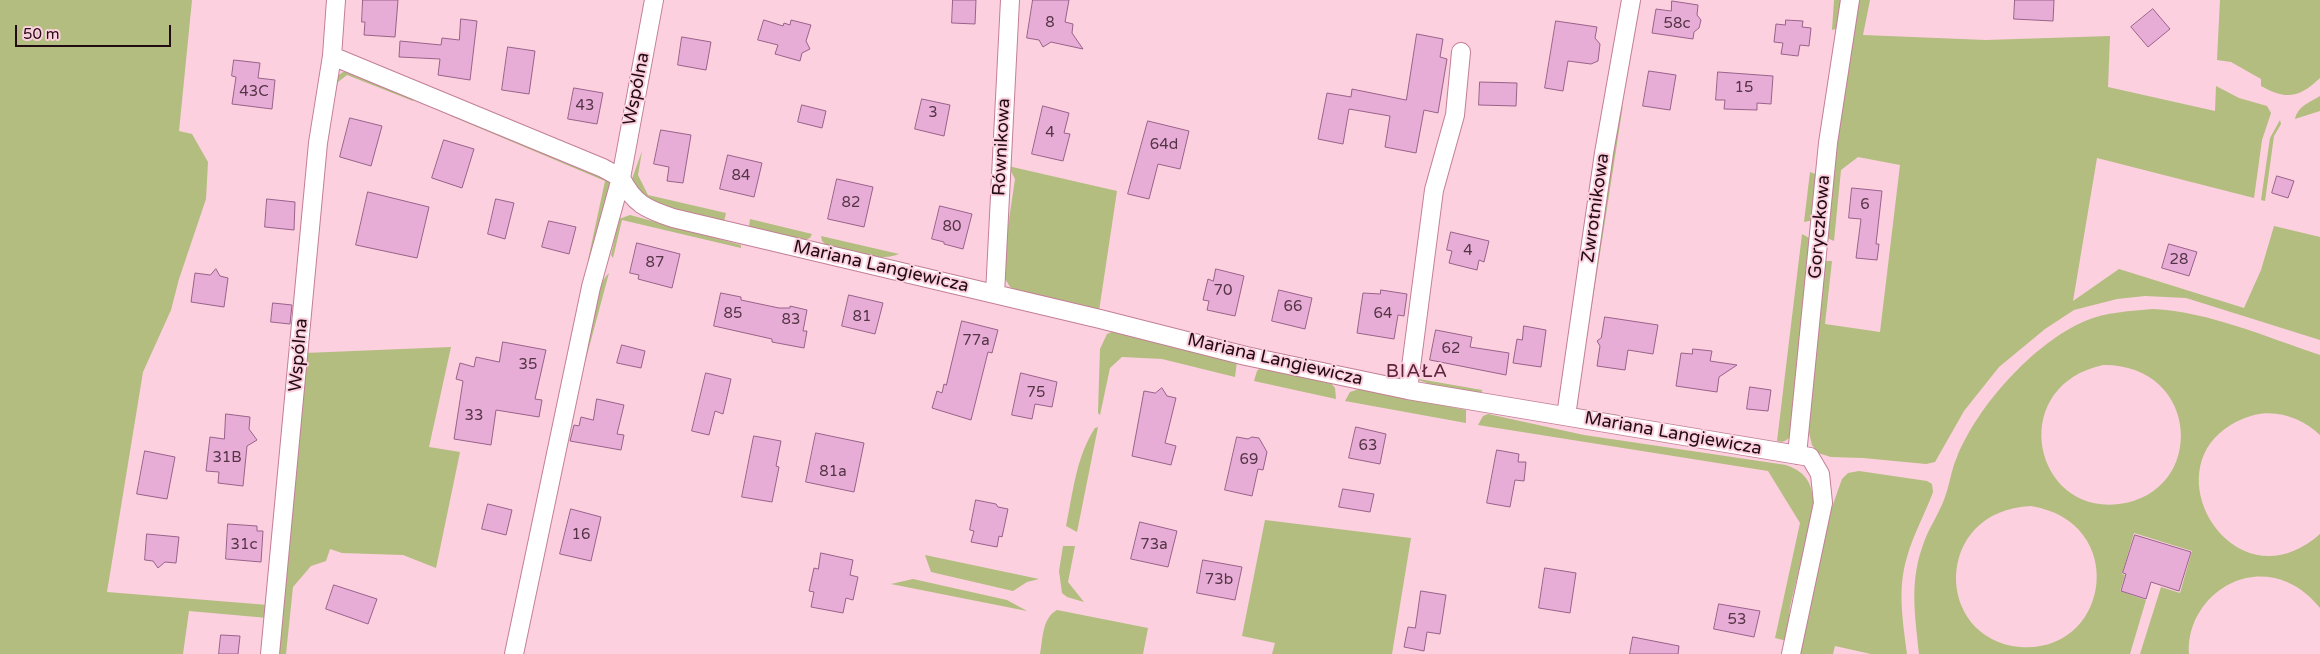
<!DOCTYPE html>
<meta charset="utf-8">
<style>
body{margin:0}
#map{position:relative;width:2320px;height:654px;overflow:hidden;background:#fcd0de;font-family:"Varela Round",sans-serif}
canvas{display:block}
.scale{position:absolute;left:15px;top:25px;width:156px;height:22px;box-sizing:border-box;border:2px solid #230b14;border-top:0;padding-left:6px;font-size:15px;line-height:18px;white-space:nowrap;color:#230b14;-webkit-text-stroke:4px #fcd0de;paint-order:stroke}
</style>
<div id="map">
<canvas width="2320" height="654"></canvas>
<div class="scale">50 m</div>
</div>
<script>
const c = document.querySelector('canvas').getContext('2d');
c.lineJoin = 'round';
function fill(path, color) { c.fillStyle = color; c.fill(path, 'evenodd'); }
function strokePath(path, color, width, dash) { c.strokeStyle = color; c.lineWidth = width; c.lineCap = dash ? 'butt' : 'round'; c.setLineDash(dash || []); c.stroke(path); }
function write(font, color, halo, rows, align = 'center') {
  c.font = font + ' "Varela Round",sans-serif'; c.lineWidth = 4; c.setLineDash([]); c.textBaseline = 'middle'; c.strokeStyle = halo; c.fillStyle = color; for (const [text, x, y, turn = 0] of rows) {
    c.save(); c.translate(x, y); c.rotate((+turn || 0) * Math.PI / 180); c.textAlign = isNaN(turn) ? turn : align; if (halo) c.strokeText(text, 0, 0); c.fillText(text, 0, 0); c.restore();
  }
}
fill(new Path2D(`
 M0,0H192L179,131L192,134L208,162L206,199L179,279L171,310L143,372L107,592L268,605V618L189,611L183,654H0Z
 M1834,0H1844L1839,28L1832,30Z
 M1858,0H1870L1863,35L1986,40L2110,36L2108,87L2215,111L2216,86L2239,98L2267,106L2271,113L2262,140L2254,198L2097,158L2073,301L2119,269L2244,308L2261,270L2274,226L2320,237V340L2186,298L2145,296L2117,299L2074,310L2045,329L1999,367L1964,411L1935,462L1926,464L1863,458L1831,457L1818,453L1812,445L1808,429L1823,261H1832L1825,324L1880,332L1900,165L1858,157L1841,170L1834,241L1827,238L1835,136Z
 M2220,0H2320V78C2299,98 2286,100 2261,86V79L2231,62L2217,60Z
 M343,72H350L414,98L413,101L347,75L338,82L324,145L336,77Z
 M2320,96V111L2295,119C2298,106 2309,103 2320,96Z
 M1623,105L1576,408L1619,415L1610,420L1574,412L1611,145Z
 M454,114L603,175L611,181L612,187L593,257L588,260L605,181L451,116Z
 M2280,120L2281,124L2274,136L2265,201L2261,200L2270,138Z
 M642,151L638,175L648,195L726,213L724,222L654,203L641,193L632,179Z
 M1008,166L1117,191L1099,311L1017,290L1010,287L1004,277L1006,240L1015,179Z
 M1810,172L1818,175L1814,220L1804,222Z
 M630,215L741,245V248L622,220L613,258L611,255L619,219Z
 M750,219L812,234L810,238L804,240L749,227Z
 M1802,234L1811,239L1791,436C1786,441 1783,443 1777,441Z
 M821,236L899,254C876,263 849,251 826,245L822,241Z
 M609,273L583,370L581,364C586,342 594,286 609,273Z
 M2153,309C2210,312 2266,337 2320,355V435C2304,419 2277,409 2254,415C2137,449 2229,615 2320,534V608C2311,597 2301,588 2287,582C2238,561 2186,603 2189,654H2140L2161,587L2180,593L2192,551L2134,533L2122,574L2125,575L2120,591L2146,600L2130,654H1919C1915,613 1909,582 1924,542C1930,526 1940,512 1945,497C1950,484 1951,470 1957,457C1978,405 2034,343 2085,321C2106,312 2131,311 2153,309ZM2103,365C2201,364 2207,493 2119,504C2033,515 2006,386 2103,365ZM2031,506C2130,522 2110,654 2020,647C1933,639 1933,510 2031,506Z
 M1114,331L1237,361L1235,377L1162,359L1122,357L1110,368L1100,415L1098,413L1100,349L1107,334Z
 M451,347L429,447L460,452L436,568L403,555L342,553L330,549L326,561L311,566L293,587L286,654H275L305,353Z
 M1261,367L1330,382L1335,388L1336,399L1254,381L1257,371Z
 M1413,378L1482,390L1481,397L1454,393Z
 M1359,389L1466,410V423L1345,401L1350,392Z
 M1488,414L1584,435L1786,465C1808,473 1812,484 1814,506L1790,607L1787,641L1775,638L1800,523L1768,471L1478,425L1483,416Z
 M1098,427L1077,532L1066,526C1073,493 1076,457 1095,428Z
 M1859,471L1927,481L1932,484L1933,492C1925,514 1913,535 1907,557C1897,589 1903,622 1907,654H1871L1835,646L1833,654H1800L1831,510L1842,479L1848,473Z
 M1265,520L1411,538L1392,654H1272L1275,643L1242,636Z
 M1063,546H1075L1068,582L1084,602L1067,597L1062,593L1059,571Z
 M925,555L1039,579L1027,582L1013,591L931,572Z
 M913,579L1007,600L1027,611L891,584Z
 M1057,610L1148,628L1143,654H1040C1043,639 1042,618 1057,610Z`), '#b2bd7f');
const building = new Path2D(`
 M363,0H398L395,37L364,35L365,22H362Z
 M953,0H976L975,24L952,23Z
 M1033,0H1069L1065,22L1073,24L1072,33L1083,49L1051,42L1043,47L1039,40L1027,38Z
 M2015,0H2054L2053,21L2014,19Z
 M1672,1L1698,5L1697,15L1701,20L1699,28L1694,32L1693,39L1652,33L1656,9L1671,11Z
 M2153,9L2170,29L2148,47L2131,27Z
 M461,19L477,21L470,80L438,75L440,59L399,57L400,41L441,45L442,38L459,40Z
 M764,20L783,26L784,23L790,25L791,20L811,25L806,41L810,49L802,53L800,61L775,54L778,45L758,40Z
 M1786,20L1803,21L1802,27L1811,28L1809,46L1800,45L1798,56L1781,54L1783,43L1774,42L1776,24L1785,25Z
 M1556,21L1597,27L1595,38L1600,44L1598,61L1591,64L1568,61L1563,91L1545,88Z
 M1417,34L1443,39L1440,57L1447,59L1438,113L1424,110L1416,153L1385,147L1390,116L1349,109L1343,144L1318,139L1327,93L1351,97L1352,89L1406,100Z
 M682,37L711,42L706,70L678,65Z
 M508,47L535,51L529,94L502,90Z
 M234,60L260,63L258,78L275,80L272,109L232,104L236,77L232,76Z
 M1649,71L1676,75L1670,110L1643,106Z
 M1718,72L1773,76L1771,104L1757,103V110L1724,109L1725,100H1716Z
 M1480,82L1517,83L1516,106L1479,105Z
 M574,88L603,93L597,124L568,119Z
 M922,99L950,105L944,136L915,129Z
 M802,105L826,111L822,128L798,122Z
 M1043,106L1069,113L1064,133L1070,134L1063,161L1032,154Z
 M350,118L382,126L371,166L340,157Z
 M1148,121L1189,131L1180,169L1158,164L1149,199L1128,194Z
 M661,130L691,135L683,183L667,181L669,167L654,164Z
 M444,140L474,149L462,188L432,178Z
 M728,155L762,163L754,197L720,189Z
 M2277,176L2294,181L2288,198L2272,193Z
 M837,179L873,187L864,227L828,219Z
 M1852,188L1882,191L1876,244H1879L1877,260L1856,258L1861,219L1849,218Z
 M368,192L429,207L417,258L356,245Z
 M267,199L295,202L294,230L265,227Z
 M496,199L514,203L505,239L488,234Z
 M940,206L972,214L963,249L944,244V242L932,239Z
 M549,221L576,227L569,254L542,247Z
 M1451,232L1489,241L1484,262L1479,260L1477,270L1449,263L1452,251L1447,250Z
 M637,243L680,254L672,288L638,279L639,275L630,273Z
 M2169,244L2197,252L2189,276L2162,268Z
 M216,269L220,276L228,278L224,307L191,302L195,273L210,275Z
 M1216,269L1244,276L1235,316L1207,310L1209,301L1203,300L1208,279L1213,281Z
 M1279,290L1312,298L1305,329L1272,321Z
 M1381,290L1407,294L1404,316L1398,315L1394,339L1357,333L1363,293L1380,294Z
 M721,293L741,297V300L779,308H790V306L807,310L803,331H807L804,348L772,342V339L714,326Z
 M849,295L883,303L875,334L842,326Z
 M273,303L292,305L290,324L271,322Z
 M1605,317L1658,325L1653,354L1628,350L1625,370L1597,366L1600,346L1597,341L1601,338Z
 M962,321L998,330L992,353L988,352L971,420L932,408L937,391L942,393L944,384L946,385Z
 M1524,326L1546,330L1541,367L1513,363L1517,339L1522,340Z
 M1436,330L1472,337L1470,347L1509,353L1506,375L1430,360Z
 M503,342L546,350L535,399L542,400L539,417L496,410L491,445L454,439L463,381L456,379L460,363L474,367L476,357L499,362Z
 M622,345L645,351L641,368L617,363Z
 M1693,349L1712,351L1710,361L1737,365L1719,377L1717,392L1676,386L1681,353L1692,354Z
 M706,373L731,379L723,414L715,411L709,435L692,431Z
 M1021,373L1057,382L1052,407L1035,404L1032,419L1012,415Z
 M1750,387L1771,390L1768,411L1747,409Z
 M1162,388L1167,396L1176,398L1165,443L1176,446L1171,465L1132,456L1144,391L1155,393Z
 M597,399L624,405L617,434L624,435L621,450L570,441L574,425L579,426L581,417L593,420Z
 M226,414L250,417L249,429L257,440L247,446L243,486L218,483L219,472L206,471L210,437L224,439Z
 M1356,427L1386,434L1380,464L1349,458Z
 M816,433L864,443L854,492L806,482Z
 M754,436L781,441L776,466L779,467L772,502L742,497Z
 M1237,437L1248,439L1252,437L1259,438L1267,452L1263,470L1258,469L1252,496L1225,490Z
 M1497,450L1519,454L1518,462H1526L1524,481L1515,480L1510,507L1487,503Z
 M145,451L175,457L167,499L137,494Z
 M1343,489L1374,494L1370,512L1339,507Z
 M976,500L996,504L998,507L1008,509L1002,537L999,536L997,547L971,542L974,531L970,530Z
 M488,504L512,510L506,535L482,529Z
 M571,509L601,517L591,561L560,554Z
 M1140,522L1177,531L1168,567L1131,559Z
 M228,524L257,526V531H263L261,562L226,559Z
 M147,534L179,537L176,563L165,562L158,568L153,561L145,560Z
 M2135,535L2191,552L2179,591L2151,582L2146,599L2121,591L2126,574L2123,573Z
 M821,553L853,560L850,575L858,577L853,600L846,598L843,613L811,607L814,592L809,591L814,568L818,569Z
 M1203,560L1242,567L1235,600L1197,593Z
 M1545,568L1576,573L1570,613L1539,608Z
 M334,585L377,599L368,624L326,609Z
 M1421,591L1446,595L1440,634L1427,632L1424,651L1404,647L1408,627L1415,628Z
 M1719,604L1760,611L1754,637L1714,629Z
 M221,635L240,636L238,654H219Z
 M1633,637L1679,646L1678,654H1630Z`);
fill(building, '#e8add7');
strokePath(building, '#986289', 1);
const minor = new Path2D(`
 M336,0L332,56L603,168L621,178
 M621,178C634,204 646,209 673,218L1100,319L1246,356L1408,390L1810,457L1820,474L1823,503L1791,654
 M995,294L1010,0
 M1408,390L1434,190L1455,115L1461,52
 M1566,416L1604,153L1631,0
 M1797,455L1828,143L1850,0
 M270,654L318,143L332,56
 M514,654L591,287L621,178L654,0`);
strokePath(minor, '#c37f97', 20);
strokePath(minor, '#fff', 18);
write('15px', '#543445', null, [
 ["8",1050,23],
 ["58c",1677,24],
 ["15",1744,88],
 ["43C",254,92],
 ["43",585,106],
 ["3",933,113],
 ["4",1050,133],
 ["64d",1164,145],
 ["84",741,176],
 ["82",851,203],
 ["6",1865,205],
 ["80",952,227],
 ["4",1468,251],
 ["28",2179,260],
 ["87",655,263],
 ["70",1223,291],
 ["66",1293,307],
 ["85",733,314],
 ["64",1383,314],
 ["81",862,317],
 ["83",791,320],
 ["77a",976,341],
 ["62",1451,349],
 ["35",528,365],
 ["75",1036,393],
 ["33",474,416],
 ["63",1368,446],
 ["31B",227,458],
 ["69",1249,460],
 ["81a",833,472],
 ["16",581,535],
 ["31c",244,545],
 ["73a",1154,545],
 ["73b",1219,580],
 ["53",1737,620]
]);
write('18px', '#230b14', '#fcd0de', [
 ["Wspólna",637,89,-79],
 ["Równikowa",1002,147,-87],
 ["Zwrotnikowa",1596,208,-82],
 ["Goryczkowa",1820,227,-85],
 ["Mariana Langiewicza",881,267,13],
 ["Wspólna",299,355,-85],
 ["Mariana Langiewicza",1275,360,13],
 ["Mariana Langiewicza",1673,434,10]
]);
c.letterSpacing = '1px';
write('19px', '#5e243c', '#fcd0de', [
 ["BIAŁA",1417,372]
]);
c.letterSpacing = '0px';
</script>
